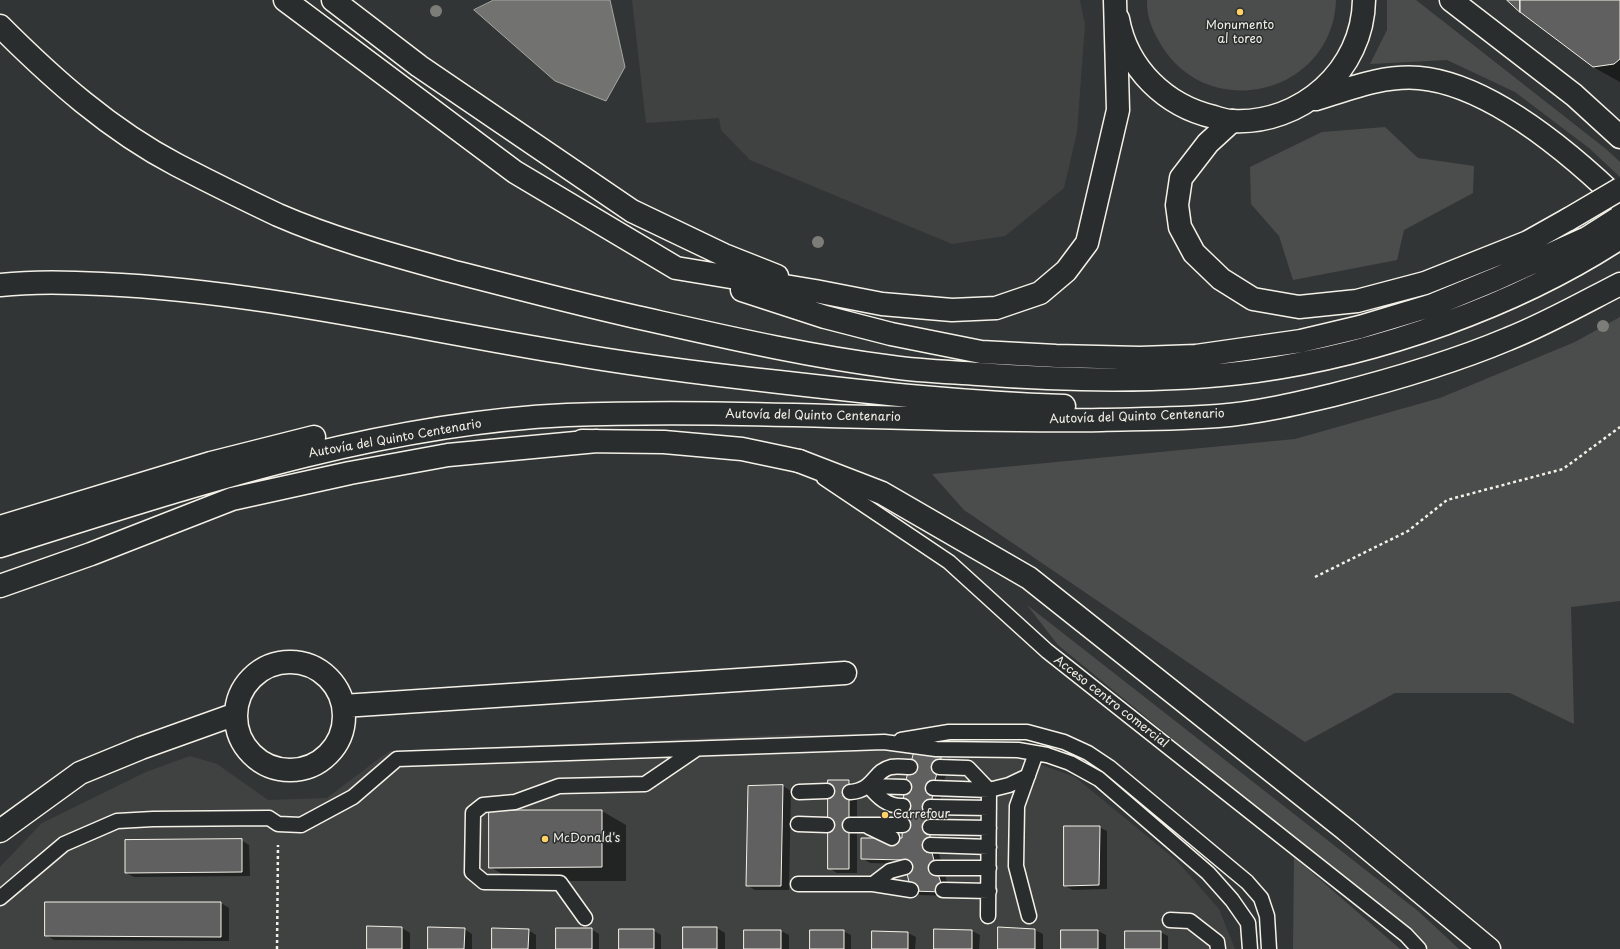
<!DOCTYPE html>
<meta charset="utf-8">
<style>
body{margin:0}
canvas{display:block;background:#323535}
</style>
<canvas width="1620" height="949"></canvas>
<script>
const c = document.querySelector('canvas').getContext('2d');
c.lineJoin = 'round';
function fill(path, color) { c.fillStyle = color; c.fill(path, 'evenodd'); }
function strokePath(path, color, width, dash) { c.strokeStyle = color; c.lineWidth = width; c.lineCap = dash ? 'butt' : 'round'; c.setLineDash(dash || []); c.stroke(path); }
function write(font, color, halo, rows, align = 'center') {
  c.font = font + ' "Playpen Sans",sans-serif'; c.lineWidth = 3; c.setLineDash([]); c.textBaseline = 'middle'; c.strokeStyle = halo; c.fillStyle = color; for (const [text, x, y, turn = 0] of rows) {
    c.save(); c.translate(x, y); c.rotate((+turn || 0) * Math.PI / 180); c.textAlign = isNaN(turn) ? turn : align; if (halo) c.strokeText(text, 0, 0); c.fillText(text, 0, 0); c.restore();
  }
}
fill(new Path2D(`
 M632,0H1080L1085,25L1077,132L1064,188L1005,236L952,244L750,160L721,130L719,118L646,123Z
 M808,734L1028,760L1075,777L1177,861L1219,909L1235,949H0V867L42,823L146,772L190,756L217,764L268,800L327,798L381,757L391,751Z`), '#404242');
fill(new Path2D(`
 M1147,0H1336C1333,92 1213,124 1163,48C1154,34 1146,17 1147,0Z
 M1387,0H1416L1606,149L1620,162V177L1589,148L1515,92L1447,60L1370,64L1387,30Z
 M1385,127L1418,158L1474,166L1473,193L1404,230L1397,260L1293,280L1279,236L1251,204L1250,167L1322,132Z
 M1620,317V601L1571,607L1574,724L1510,693H1395L1305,742L964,510L932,474L1295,439L1440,398L1575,342Z
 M1027,605L1418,911L1459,949H1429L1058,645Z
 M1294,857L1400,949H1293Z`), '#4b4d4c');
const water = new Path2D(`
 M494,0H610L625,67L606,101L555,81L474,10Z`);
fill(water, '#727370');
strokePath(water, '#a6a5a0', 1);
fill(new Path2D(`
 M1509,0H1620V82L1593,67Z
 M942,755L950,760L941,793L938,850L951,896L920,895L912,891L906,864L870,863L862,858L903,839L905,788Z
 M849,781L857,786V873H837L829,868Z
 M749,786H783L791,791L789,890H755L747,885Z
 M602,811L626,825V881H514L490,867Z
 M1099,827L1107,831V889L1073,890L1065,886Z
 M241,840L249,845L250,876L134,877L126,873Z
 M46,903H221L229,908V941L54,940L46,935Z
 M402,928L410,933V949H368Z
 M717,928L725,933V949H684Z
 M999,928L1035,930L1043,934V949H999Z
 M464,929L472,934V949H429Z
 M591,929L599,934V949H557Z
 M528,930L536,935V949H493Z
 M653,930L661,935V949H620Z
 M781,931L789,935V949H745Z
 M843,931L851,935V949H811Z
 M972,931L980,935L979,949H935Z
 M1098,931L1106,935V949H1062Z
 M1160,932L1168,936V949H1126Z
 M908,933L916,937L915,949H873Z`), '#0007');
const building = new Path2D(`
 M1507,0H1520V12Z
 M1520,0H1620V59L1614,64L1593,67L1520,12Z
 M914,753L942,754L933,788L930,827V845L936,868L944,892L911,891L904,860L861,859V838H902L904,787Z
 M828,780H849V869H828Z
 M783,785L781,886H746L748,786Z
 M489,810H602V867L489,868Z
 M1064,826H1100L1099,885L1064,886Z
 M242,839V872L125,873V840Z
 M45,902H221V937L45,936Z
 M367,926L402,927V949H367Z
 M428,927L465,928L464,949H428Z
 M683,927H717V949H683Z
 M998,927L1035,929V949H998Z
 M492,928L529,929L528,949H492Z
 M556,928H592V949H556Z
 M619,929H654V949H619Z
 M934,929L972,930V949H934Z
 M744,930H781V949H744Z
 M810,930H844V949H810Z
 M1061,930H1098V949H1061Z
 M872,931L908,932V949H872Z
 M1125,931H1161V949H1125Z`);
fill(building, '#5f605f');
strokePath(building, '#f4f1e8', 1);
const lane = new Path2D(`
 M824,478L949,562L1047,651L1406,935L1419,949
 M901,740L949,732H1027L1064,742L1088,753L1109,767L1247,882L1261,898L1267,916L1269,949
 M939,767L968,768L989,790L988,916
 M869,786C878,797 888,807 903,806
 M869,786L904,787
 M933,788L989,790L1009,785L1028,776
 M799,792L827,791
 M850,792C875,790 873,771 891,767C897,766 904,767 910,767
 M930,807L989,808
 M798,824L827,825
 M850,825H903
 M869,827L892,838
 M930,827L989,828
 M930,845L989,847
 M936,868H989
 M798,884H873L890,871L905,867
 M873,884L911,890
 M943,890L989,891
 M0,898L64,844L117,821L153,819L269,818L278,824L301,825L353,797L397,759L884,742L936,749L1018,750L1047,755L1070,763L1099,779L1208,873L1232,900L1248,923L1250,949
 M1029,916L1016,866L1017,806L1036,753
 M585,918L560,883L484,882L472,872L473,813L483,805L515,802L559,786L645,784L695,750
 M1170,920L1190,921L1217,942L1218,949`);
const street = new Path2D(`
 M799,461L882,493L1029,578L1346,830L1489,949
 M236 716a54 54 0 1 1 108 0a54 54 0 1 1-108 0Z
 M343,706L845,673
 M0,831L80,773L141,748L236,714`);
const secondary = new Path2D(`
 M1451,0L1574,95L1620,137
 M1118,19C1127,69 1166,106 1214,117C1220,119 1226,121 1232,121C1301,125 1363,70 1364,0
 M1316,99C1349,89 1383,75 1419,78C1490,84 1570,153 1620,201`);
const highway = new Path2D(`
 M285,0L515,172L676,268L815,291L882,304L952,310L996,308L1040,293L1066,271L1087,243L1118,110L1115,0
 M333,0L419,66L632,211L724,255L777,276
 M0,26C53,79 110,130 177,165C210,182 244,199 278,215C333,239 393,255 451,271C513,287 574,303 636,317C721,336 806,356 892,367C920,371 950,372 978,374C1071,381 1164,383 1256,371C1379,354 1516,306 1620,238
 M1232,121L1208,143L1181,178L1177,205L1180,227L1194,253L1221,279L1253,299L1299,307L1357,301L1425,283L1528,242L1569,219
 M0,285C34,281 68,282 102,284C257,291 408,327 560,352C633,365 706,374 779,382C874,393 969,403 1064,406
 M742,290L825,317L891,334L981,352L1056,356L1140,358L1196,356L1301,341L1360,327L1433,305L1496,279L1587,238L1620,217
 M582,441L664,442L742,449L799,461
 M0,527L211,463L314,437
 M0,546C185,488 372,424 567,415C745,408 923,423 1101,420C1140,419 1179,419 1218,416C1257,413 1295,404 1333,395C1392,380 1451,363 1508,339C1546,324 1583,303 1620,284
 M0,586L91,554L232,499L350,473L448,455L597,441`);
strokePath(lane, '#f4f1e8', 17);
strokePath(street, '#f4f1e8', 25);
strokePath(secondary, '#f4f1e8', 25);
strokePath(highway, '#f4f1e8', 25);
strokePath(new Path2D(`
 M1315,577L1408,531L1447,500L1563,469L1620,427
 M277,949L278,845`), '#f4f1e8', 2.5, [3, 3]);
strokePath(lane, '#2a2d2e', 14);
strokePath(street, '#2a2d2e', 22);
strokePath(secondary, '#2a2d2e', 22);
strokePath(highway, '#2a2d2e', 22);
const highwayBridge = new Path2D(`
 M1569,219L1620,189`);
strokePath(highwayBridge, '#f4f1e8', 25, []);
strokePath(highwayBridge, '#2a2d2e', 22);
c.fillStyle = '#7c7d79';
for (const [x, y] of [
 [436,11],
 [818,242],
 [1603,326]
]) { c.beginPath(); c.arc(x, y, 6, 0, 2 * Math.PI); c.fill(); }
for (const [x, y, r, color] of [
 [1240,12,4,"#ffd166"],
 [885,815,4,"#ffd166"],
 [545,839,4,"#ffd166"]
]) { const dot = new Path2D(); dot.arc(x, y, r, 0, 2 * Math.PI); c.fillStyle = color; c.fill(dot); strokePath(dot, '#2a2d2e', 1.5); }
write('12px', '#f4f1e8', '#2a2d2e', [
 ["Monumento",1240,26,"center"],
 ["al toreo",1240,40,"center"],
 ["Carrefour",893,815],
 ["McDonald's",553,839]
], 'left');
write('12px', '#f4f1e8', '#2a2d2e', [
 ["Autovía del Quinto Centenario",813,416,1],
 ["Autovía del Quinto Centenario",1137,417,-2],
 ["Autovía del Quinto Centenario",395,439,-10],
 ["Acceso centro comercial",1111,702,38]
]);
</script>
